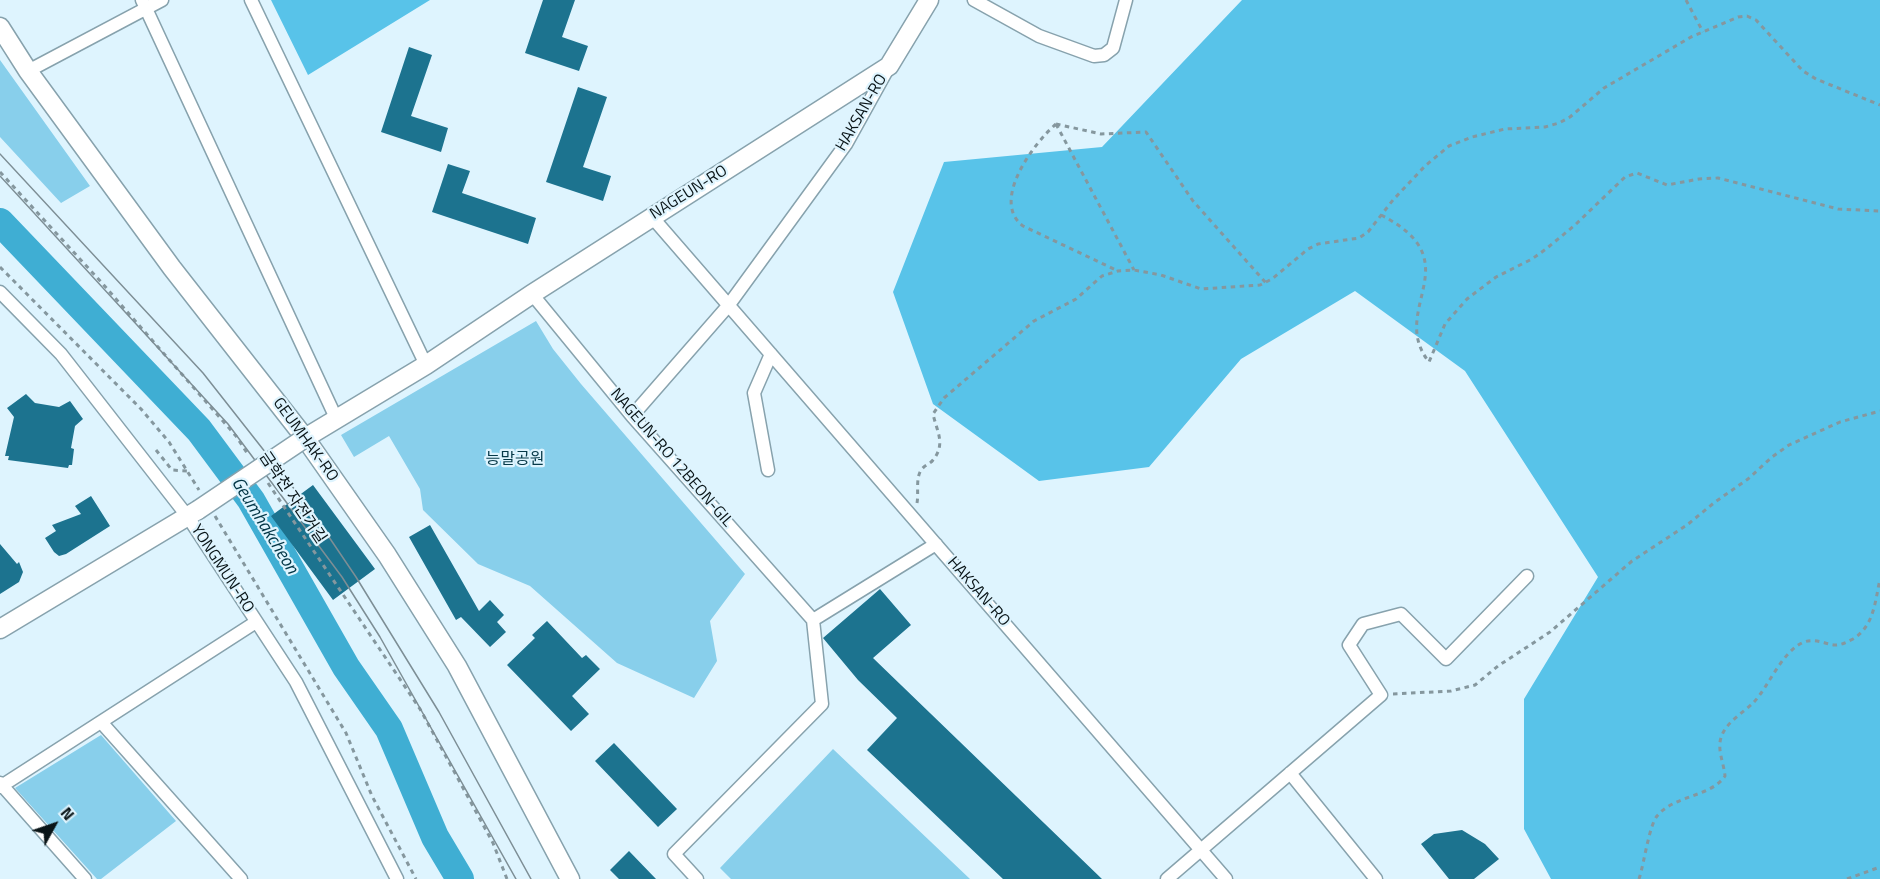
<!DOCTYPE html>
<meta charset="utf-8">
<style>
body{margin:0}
#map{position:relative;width:1880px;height:879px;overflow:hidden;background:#def4fe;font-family:"Titillium Web",sans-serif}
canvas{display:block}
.north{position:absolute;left:24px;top:795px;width:60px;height:60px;-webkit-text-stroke:4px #def4fe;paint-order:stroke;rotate:50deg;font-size:16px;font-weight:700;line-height:24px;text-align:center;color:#091417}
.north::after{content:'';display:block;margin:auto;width:21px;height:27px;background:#091417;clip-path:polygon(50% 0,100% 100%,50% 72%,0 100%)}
</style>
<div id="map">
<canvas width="1880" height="879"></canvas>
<div class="north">N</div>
</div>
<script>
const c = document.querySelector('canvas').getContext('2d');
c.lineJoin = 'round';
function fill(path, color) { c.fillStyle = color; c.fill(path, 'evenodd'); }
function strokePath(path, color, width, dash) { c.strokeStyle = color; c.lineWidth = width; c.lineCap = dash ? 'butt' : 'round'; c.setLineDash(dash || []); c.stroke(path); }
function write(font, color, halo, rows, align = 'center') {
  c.font = font + ' "Titillium Web","Noto Sans KR",sans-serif'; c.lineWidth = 4.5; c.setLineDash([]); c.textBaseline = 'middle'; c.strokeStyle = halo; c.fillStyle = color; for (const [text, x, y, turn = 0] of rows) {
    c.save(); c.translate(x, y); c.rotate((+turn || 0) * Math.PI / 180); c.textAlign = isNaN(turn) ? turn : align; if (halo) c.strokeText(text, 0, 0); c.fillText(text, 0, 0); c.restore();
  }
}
fill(new Path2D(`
 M0,60L90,186L61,203L0,137Z
 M536,321L553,349L581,384L745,574L710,621L717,661L694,698L617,663L530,586L478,564L423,510L420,489L389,436L354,457L341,435Z
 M101,735L176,821L101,879H97L15,788Z
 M833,749L970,879H731L720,868Z`), '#88cfeb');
fill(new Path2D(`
 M271,0H430L308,75Z
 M1242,0H1880V879H1551L1524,829V699L1598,577L1465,371L1355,291L1241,359L1149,467L1039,481L933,404L893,292L944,162L1102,147Z`), '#58c3e9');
strokePath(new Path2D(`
 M0,222L199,430L251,500L346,667L389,729L435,837L460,879`), '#3faed3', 28);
fill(new Path2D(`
 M543,0H575L562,37L588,46L579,71L525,53Z
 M409,47L432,55L411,116L448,128L441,152L381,132Z
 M578,87L607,97L583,167L611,176L603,201L546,182Z
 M448,164L470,171L462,193L536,218L528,244L432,212Z
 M26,394L35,403L59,407L70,401L83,419L75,426L71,448L74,449L72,465H69L68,468L8,460L9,456H5L14,417L7,408Z
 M313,485L375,569L333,600L271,516Z
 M91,496L110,526L66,554L59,556L54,552L45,538L56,531L52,525L81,514L75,506Z
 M430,525L479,611L490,600L504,615L497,622L506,632L490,647L461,617L456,620L409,537Z
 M0,544L17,564L19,562L23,572L19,582L0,594Z
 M880,589L911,625L873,658L1102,879H1003L867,750L897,718L858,680L823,638Z
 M547,621L582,658L586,655L600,669L572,696L589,714L571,731L507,665L535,638L532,635Z
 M614,743L677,809L658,827L595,761Z
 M1462,830L1485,844L1499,859L1474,879H1449L1421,844L1434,834Z
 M629,851L656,879H619L610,870Z`), '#1c738f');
const minor = new Path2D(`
 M142,0L336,418
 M251,0L426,365
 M974,0L1039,36L1094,56L1104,55L1113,48L1126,0
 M28,71L162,0
 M652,217L1226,879
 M0,292L61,354L188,517L296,682L397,879
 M532,294L632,416L813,620
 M632,416L728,306L846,144L887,70
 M768,470L754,393L771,354
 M101,722L241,879
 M1290,773L1376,879
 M0,783L85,879
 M0,787L256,622
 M697,879L674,854L822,704L813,620L936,544
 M1167,879L1381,695L1349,645L1363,624L1401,614L1446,659L1527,576`);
const secondary = new Path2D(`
 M0,27L28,71L172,268L305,438L387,555L457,666L570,879
 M305,438L426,365L532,294L889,66L929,0
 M0,629L198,510`);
strokePath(minor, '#87a2ad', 15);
strokePath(secondary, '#87a2ad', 21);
strokePath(new Path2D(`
 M1686,0L1703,32
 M1056,124L1101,134L1146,132L1193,201L1266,283
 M1056,124C1034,143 990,201 1023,226L1116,270
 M1056,124L1134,270
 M0,172L102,283L236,436L249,456
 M1381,215C1473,262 1387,309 1429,362L1445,324L1467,299L1496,277L1532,259L1546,249L1575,225L1625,177L1637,173L1667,185L1699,179L1718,178L1838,209L1880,211
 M0,267L141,409L169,442L199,490
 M156,450L172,470L187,471
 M268,483L420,709L493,843L507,879
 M917,503C919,493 915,477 922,469C925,465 930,464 933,460C946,444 937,432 933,414L944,398L1034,321L1076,299L1102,276L1118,271L1134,270L1161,275L1201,289L1260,285L1272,279L1308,249L1318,244L1359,238L1368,232L1393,200L1425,166L1449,146L1472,137L1505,129L1545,127L1559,123L1570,117L1604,88L1691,37L1738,17L1747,16L1756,20L1803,71L1816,79L1880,105
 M215,516L346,733L372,796L416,879
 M1393,694L1451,691L1475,685L1498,666L1550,632L1632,561L1687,525L1715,502L1748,479L1772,457L1789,445L1840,422L1880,411
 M1639,879C1644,864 1649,826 1657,816C1674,795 1711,797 1725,776C1724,763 1716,748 1722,735C1727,722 1744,712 1754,702C1769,686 1782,651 1804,642C1815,638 1825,644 1835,645C1842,645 1847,642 1853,639C1874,626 1875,602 1880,579
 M1847,879L1880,867`), '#85979e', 3, [4.5, 4.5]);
strokePath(minor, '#fff', 12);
strokePath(secondary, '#fff', 18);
strokePath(new Path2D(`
 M0,154L203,373L310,509L356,577L439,712L531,879
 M0,176L228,424L342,577L380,637L516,879`), '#7d8e95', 1.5);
const secondaryBridge = new Path2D(`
 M198,510L305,438`);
strokePath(secondaryBridge, '#87a2ad', 21, []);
strokePath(secondaryBridge, '#fff', 18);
write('16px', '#091417', '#def4fe', [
 ["HAKSAN-RO",862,113,-60],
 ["NAGEUN-RO",689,193,-32],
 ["GEUMHAK-RO",305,440,54],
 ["NAGEUN-RO 12BEON-GIL",671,458,49],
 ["금학천 자전거길",292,498,56],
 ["YONGMUN-RO",222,569,57],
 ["HAKSAN-RO",978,592,49]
]);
write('16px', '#063948', '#def4fe', [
 ["능말공원",515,460]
]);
write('italic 18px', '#023545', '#def4fe', [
 ["Geumhakcheon",264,526,58]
]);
</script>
